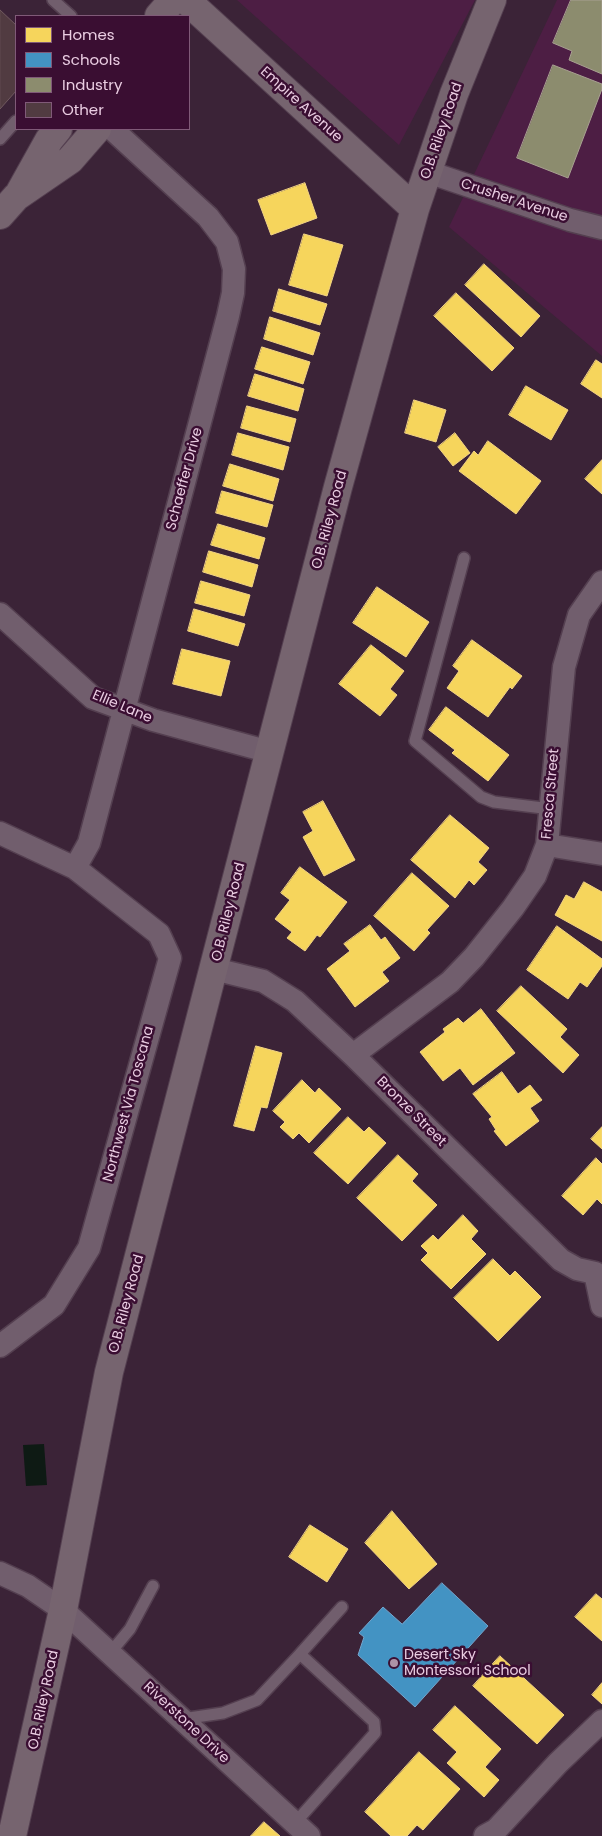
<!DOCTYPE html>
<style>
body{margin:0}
#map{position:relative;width:602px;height:1836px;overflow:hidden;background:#3b2337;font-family:Poppins,sans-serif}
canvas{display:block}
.legend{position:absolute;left:15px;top:15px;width:175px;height:115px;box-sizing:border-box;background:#3a0e32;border:1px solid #805a78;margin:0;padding:6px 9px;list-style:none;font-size:15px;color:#eacde2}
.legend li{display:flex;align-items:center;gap:10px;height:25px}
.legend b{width:25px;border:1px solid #805a78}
</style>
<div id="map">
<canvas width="602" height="1836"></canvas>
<ul class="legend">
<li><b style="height:14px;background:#f6d55c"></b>Homes</li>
<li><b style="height:14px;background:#4393c3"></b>Schools</li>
<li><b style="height:14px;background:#8c8c6e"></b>Industry</li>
<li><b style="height:14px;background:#513b41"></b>Other</li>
</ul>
</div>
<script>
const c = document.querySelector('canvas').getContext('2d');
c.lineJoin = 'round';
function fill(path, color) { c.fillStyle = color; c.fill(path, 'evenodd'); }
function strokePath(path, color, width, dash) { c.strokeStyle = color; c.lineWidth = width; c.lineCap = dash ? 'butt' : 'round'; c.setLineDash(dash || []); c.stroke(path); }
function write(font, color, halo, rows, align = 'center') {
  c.font = font + ' Poppins,sans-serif'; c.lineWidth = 5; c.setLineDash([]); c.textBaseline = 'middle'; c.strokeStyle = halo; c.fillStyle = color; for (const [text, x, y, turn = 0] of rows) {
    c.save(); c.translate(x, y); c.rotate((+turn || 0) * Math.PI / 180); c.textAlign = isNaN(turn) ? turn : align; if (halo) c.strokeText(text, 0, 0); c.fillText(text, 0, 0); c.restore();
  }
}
fill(new Path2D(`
 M237,0H475L399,145Z
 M557,0H602V356L449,227Z`), '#4d1e44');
fill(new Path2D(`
 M44,1444L47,1485L26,1486L23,1445Z`), '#0e1a14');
const homes = new Path2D(`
 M305,183L317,218L271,235L258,200Z
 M304,234L343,245L327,296L289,285Z
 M484,264L540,316L521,337L465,285Z
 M279,289L327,304L320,325L273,311Z
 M456,293L514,348L492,371L434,316Z
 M270,317L320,333L313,355L264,339Z
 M262,347L310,362L303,384L255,369Z
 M596,360L602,364V398L581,384Z
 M255,374L304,389L298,411L248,396Z
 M526,386L568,410L551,440L509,415Z
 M414,400L446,410L436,442L405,433Z
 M247,406L296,419L290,442L241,428Z
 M238,433L289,447L283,470L232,455Z
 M455,433L470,453L453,466L438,447Z
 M488,441L541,481L516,514L459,471L474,451L478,455Z
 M602,460V494L585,479Z
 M230,464L279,479L273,501L223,486Z
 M222,491L273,505L267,527L216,513Z
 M218,524L265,538L259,559L211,545Z
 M209,551L258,565L252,587L203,572Z
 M201,581L250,595L244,616L195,603Z
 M377,587L429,622L406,657L353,623Z
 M194,609L245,624L238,646L188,631Z
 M472,640L522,676L512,689L510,687L488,717L447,688L459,671L453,666Z
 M371,645L404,671L390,689L397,695L380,716L339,684Z
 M182,649L230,661L221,696L173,684Z
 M446,707L509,755L488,781L452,753L455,750L429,730Z
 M323,801L355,860L324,876L303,837L313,831L303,812Z
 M450,815L489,848L478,862L487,870L474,885L469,880L455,898L411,860Z
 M300,867L347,902L320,937L317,935L305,951L287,938L292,932L275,919L290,900L281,893Z
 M412,873L449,906L427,930L430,933L414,951L374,916Z
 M584,882L602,892V941L555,915L566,895L574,899Z
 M370,925L381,940L385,937L400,958L382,972L389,981L355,1007L327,969L350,951L344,944Z
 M557,926L602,959V966L587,987L580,982L568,999L527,970Z
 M521,986L567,1029L560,1037L579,1055L563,1073L497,1011Z
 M481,1009L515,1053L473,1085L460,1068L443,1081L420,1052L445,1032L443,1029L458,1018L463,1023Z
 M256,1046L282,1053L267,1108L261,1107L254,1131L234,1126Z
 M502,1072L518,1094L530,1085L542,1100L530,1108L539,1121L506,1146L494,1131L496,1130L489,1119L492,1117L473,1094Z
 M302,1080L315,1093L319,1088L341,1109L309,1143L299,1133L293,1139L280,1127L285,1122L273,1111Z
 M348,1117L364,1132L369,1127L386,1143L348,1184L314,1153Z
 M602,1127V1149L591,1139Z
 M398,1155L418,1174L412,1181L437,1205L402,1241L357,1198Z
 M596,1158L602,1164V1204L597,1199L583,1215L562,1196Z
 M463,1215L478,1231L471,1239L486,1254L451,1289L421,1260L428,1253L421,1246L433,1235L438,1240Z
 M493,1259L510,1276L515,1271L541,1297L498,1341L454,1298Z
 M392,1511L437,1564L409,1589L365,1543Z
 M310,1525L348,1549L327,1582L289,1557Z
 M596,1594L602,1599V1641L575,1617Z
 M500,1656L564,1715L537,1744L473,1686Z
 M602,1683V1704L592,1695Z
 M455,1706L501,1749L485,1767L499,1780L484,1797L447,1763L457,1752L433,1730Z
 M419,1752L460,1789L423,1830L417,1825L407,1836H391L365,1812Z
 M264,1822L280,1836H251Z`);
fill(homes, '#f6d55c');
strokePath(homes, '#f2d384', 1);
const schools = new Path2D(`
 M442,1583L488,1626L415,1707L358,1655L364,1637L359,1633L383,1607L402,1624Z`);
fill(schools, '#4393c3');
strokePath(schools, '#75a4cc', 1);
const industry = new Path2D(`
 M571,0H602V74L569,60L572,51L553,43Z
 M553,65L602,84V89L568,178L517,158Z`);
fill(industry, '#8c8c6e');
strokePath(industry, '#a8a091', 1);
const building = new Path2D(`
 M0,10L16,25V91L0,109Z`);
fill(building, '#513b41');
strokePath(building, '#715a60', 1);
const lane = new Path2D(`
 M53,0L71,16
 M0,139L16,121
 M464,558L415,741L481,797L494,802L551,809
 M110,1653L130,1629L153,1586
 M300,1654L342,1607
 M182,1719L223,1713L257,1700L300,1654L374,1722L375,1733L295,1823`);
const street = new Path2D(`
 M428,172L570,220L602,228
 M0,614L93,698L153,720L270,752
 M0,833L75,868L159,934L170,958L89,1248L54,1305L0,1346
 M547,845L602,854
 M75,868L89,843L228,316L233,293L234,269L227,242L208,217L112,129
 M214,969L263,981L295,1001L353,1055L561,1260L577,1269L595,1273
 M353,1055L450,982L474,957L513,908L535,876L547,845L564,667L579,615L602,582
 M595,1273L602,1306
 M0,1573L28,1586L63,1610L309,1836
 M485,1836L496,1830L558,1763L602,1721`);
const secondary = new Path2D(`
 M186,0L415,209
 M159,16L173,0
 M20,192L49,140L58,129
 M0,215L16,197L70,160L97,129
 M12,1836L63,1610L109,1372L338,487L415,209L454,94L492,0`);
strokePath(lane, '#543f50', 14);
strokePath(street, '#543f50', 25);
strokePath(secondary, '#543f50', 30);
strokePath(lane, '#715e6d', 11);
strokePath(street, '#715e6d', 22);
strokePath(secondary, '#76646f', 28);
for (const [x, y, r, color] of [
 [394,1663,5,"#ad92a6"]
]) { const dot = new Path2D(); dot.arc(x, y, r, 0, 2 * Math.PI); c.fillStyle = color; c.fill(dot); strokePath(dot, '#3a0e32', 2); }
write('14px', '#eacde2', '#3a0e32', [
 ["Empire Avenue",301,105,42],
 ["O.B. Riley Road",442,131,-71],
 ["Crusher Avenue",514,201,18],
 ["Schaeffer Drive",185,479,-75],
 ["O.B. Riley Road",330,520,-75],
 ["Ellie Lane",122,707,23],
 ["Fresca Street",551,794,-85],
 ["O.B. Riley Road",229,912,-76],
 ["Northwest Via Toscana",129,1104,-75],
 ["Bronze Street",411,1112,45],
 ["O.B. Riley Road",127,1304,-75],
 ["O.B. Riley Road",44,1700,-78],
 ["Riverstone Drive",186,1723,43]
]);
write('14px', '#eacde2', '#3a0e32', [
 ["Desert Sky",404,1655],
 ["Montessori School",404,1671]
], 'left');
</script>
